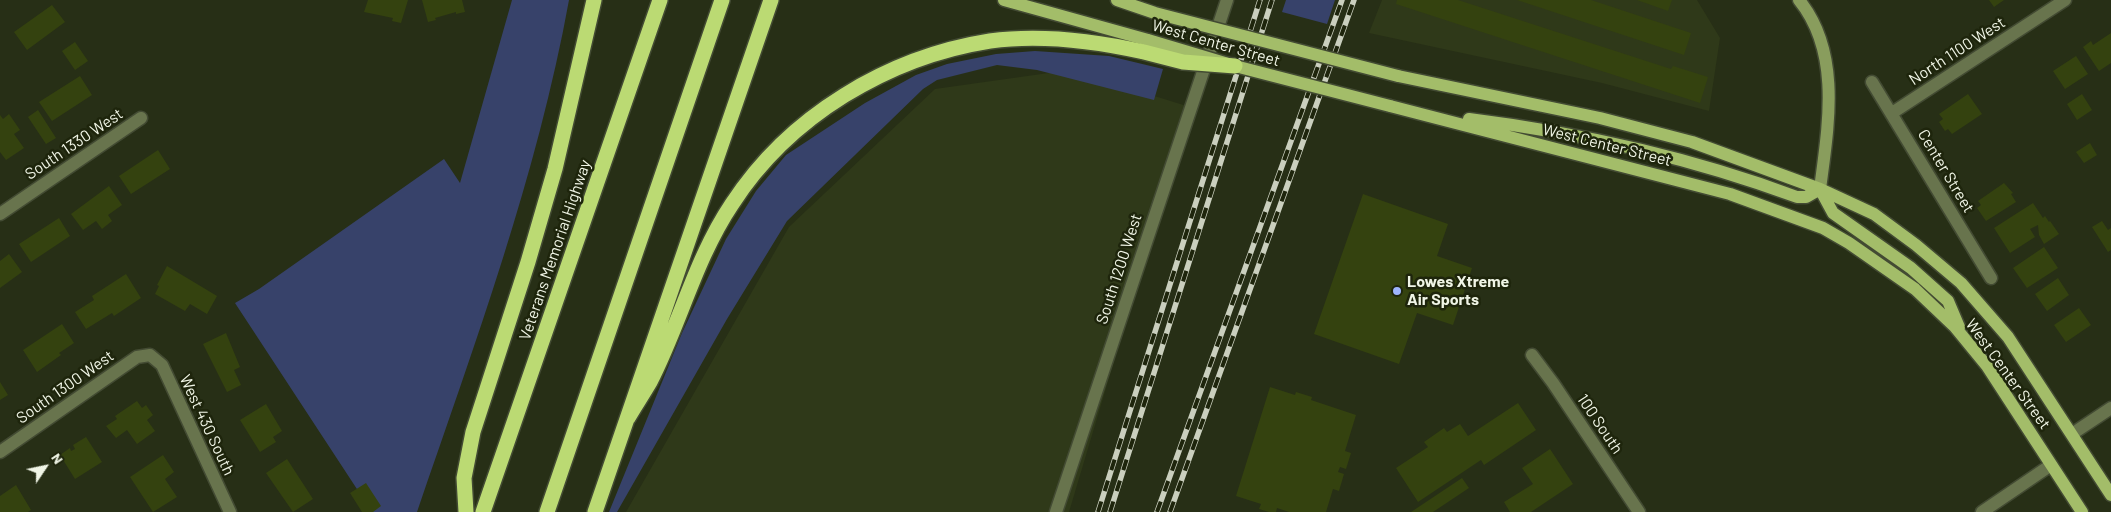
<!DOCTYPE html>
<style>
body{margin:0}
#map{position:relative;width:2111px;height:512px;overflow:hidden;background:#272f16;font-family:Barlow,sans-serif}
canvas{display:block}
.north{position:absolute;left:20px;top:442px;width:50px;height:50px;-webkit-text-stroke:4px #1e250c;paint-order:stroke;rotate:56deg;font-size:14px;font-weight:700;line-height:20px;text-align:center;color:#f0f5e6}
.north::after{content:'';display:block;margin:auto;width:18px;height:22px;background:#f0f5e6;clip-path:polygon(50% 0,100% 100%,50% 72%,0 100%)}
</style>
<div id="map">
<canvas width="2111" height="512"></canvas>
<div class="north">N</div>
</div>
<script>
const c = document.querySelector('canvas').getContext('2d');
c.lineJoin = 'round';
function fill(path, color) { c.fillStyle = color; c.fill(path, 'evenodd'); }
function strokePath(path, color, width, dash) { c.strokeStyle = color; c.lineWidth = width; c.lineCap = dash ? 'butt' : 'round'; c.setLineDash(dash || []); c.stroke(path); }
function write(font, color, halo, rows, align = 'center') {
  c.font = font + ' Barlow,sans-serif'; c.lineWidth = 5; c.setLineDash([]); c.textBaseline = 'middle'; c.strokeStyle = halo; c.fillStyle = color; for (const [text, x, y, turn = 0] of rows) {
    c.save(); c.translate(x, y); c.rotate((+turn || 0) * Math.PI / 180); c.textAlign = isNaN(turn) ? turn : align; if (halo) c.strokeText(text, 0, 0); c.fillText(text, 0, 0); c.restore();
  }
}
fill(new Path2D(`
 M1382,0H1697L1720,38L1709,111L1602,83L1369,33Z
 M1070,70L1190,107L1069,512H626L789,227L935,89Z`), '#2f3919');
fill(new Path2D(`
 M512,0H569C537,176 475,343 417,512H372L235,303L259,289L444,159L460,183Z
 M1286,0H1335L1327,24L1282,12Z
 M1035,51L1109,56L1163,69L1154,100L1037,70L997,65L937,80L923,89L787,221L727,319L617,512H609L682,333L726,239L756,191L786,155L865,103L916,75L947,64L996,54Z`), '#37426a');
fill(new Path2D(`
 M368,0H408L401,23L392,21L393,18L364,12Z
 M422,0H462L465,12L456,14V12L435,18L436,20L428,22Z
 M1397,0H1458L1671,69L1673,66L1708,77L1700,103L1396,4Z
 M1517,0H1591L1691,33L1684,55Z
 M1637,0H1672L1668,11Z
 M1989,0H2004L1994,7Z
 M52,5L65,22L27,50L14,32Z
 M2111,33V63L2099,71L2083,47L2091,41L2093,45Z
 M75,42L88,61L75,70L62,51Z
 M2076,56L2088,74L2065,89L2053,71Z
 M80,76L92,95L52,121L39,102Z
 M1968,94L1982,114L1952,134L1948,129L1945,131L1939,122L1943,119L1939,114Z
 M2082,94L2092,110L2077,120L2067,104Z
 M38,110L56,138L46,144L28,117Z
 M9,114L20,130L14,134L24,148L6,160L0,152V115L3,119Z
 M2090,143L2097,155L2084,163L2076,152Z
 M158,150L170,169L131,194L119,176Z
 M2004,183L2013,193L2011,194L2016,202L1986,221L1977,208L1981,205L1978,201Z
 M109,186L122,205L108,215L112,221L102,229L96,221L83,230L71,214Z
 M1363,194L1448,224L1437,256L1472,268L1453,325L1417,313L1399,364L1314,334Z
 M2033,203L2043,218L2045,216L2049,222L2050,221L2059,234L2044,244L2039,235L2038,225L2030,229L2035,237L2010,253L1994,228Z
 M59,218L70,236L31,262L19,244Z
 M2102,221L2108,230L2111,228V250L2108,252L2092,227Z
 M2044,247L2058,268L2027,288L2013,268Z
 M9,254L22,272L0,288V261Z
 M167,266L217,296L207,314L190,304L185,311L155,294L159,286L157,285Z
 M126,274L141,298L114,316L112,313L86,329L75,312L94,300L92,296Z
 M2058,278L2069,295L2047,311L2035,294Z
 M2079,308L2091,325L2066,342L2054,325Z
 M62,324L74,343L59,353L61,355L37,372L23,350Z
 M226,333L240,367L234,370L241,385L227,392L203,344Z
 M0,382L8,395L0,400Z
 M1270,387L1295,395L1296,392L1312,397L1311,400L1356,415L1345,451L1351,453L1346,469L1340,467L1338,472L1344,474L1339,491L1333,489L1326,512H1289L1277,508L1276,512H1269L1259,509L1261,504L1236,496Z
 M137,401L142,408L146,405L153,415L147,420L155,431L137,444L127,430L116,438L106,426L117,419L115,416Z
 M1518,403L1536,430L1484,465L1481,460L1418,502L1396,468L1428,447L1424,442L1444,428L1447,432L1460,424L1468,436Z
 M266,404L282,431L273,437L276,442L260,452L240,420Z
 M86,437L102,462L75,479L60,455L70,448L71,451L75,449L73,445Z
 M1550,449L1573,484L1531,512H1510L1504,502L1533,484L1522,468Z
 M163,455L174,472L165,479L177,497L153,512L130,477Z
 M287,459L313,499L293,512L266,473Z
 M1462,478L1469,488L1433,512H1411Z
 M366,483L381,506L373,512H362L350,493Z
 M16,485L31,510L28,512H0V496Z`), '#34420f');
const street = new Path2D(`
 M1872,82L1991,278
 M1892,113L2065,0
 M0,214L141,118
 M1532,355L1553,383L1639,512
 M2072,434L2111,408
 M0,452L137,357L150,355L162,365L230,512
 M1056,512L1227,0
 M1982,512L2051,465`);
const secondary = new Path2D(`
 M1799,0C1842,53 1828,127 1820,189`);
const primary = new Path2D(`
 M1004,0L1148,40
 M1117,0L1155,13
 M1398,76L1600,118L1692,142L1820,189L1874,214L1916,245L1961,283L2008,337L2111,495
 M1390,106L1730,194L1823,228L1849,243L1915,289L1955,327L1987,366L2082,512
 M1469,119C1581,133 1692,158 1797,197H1806L1820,189
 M1820,189L1833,213L1911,268L1948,301L1959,327`);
const highway = new Path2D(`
 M628,418C635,406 643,394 650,382C680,324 695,259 732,204C789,116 888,57 990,41C1041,34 1095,41 1144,52
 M466,512L464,478L473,432L528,262L555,169L594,0
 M483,512L660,0
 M547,512L722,0
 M595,512L771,0`);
strokePath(street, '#434b33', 15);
strokePath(secondary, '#434b33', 15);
strokePath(primary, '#434b33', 15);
strokePath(highway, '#434b33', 18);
strokePath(street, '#68744d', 12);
strokePath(secondary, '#899d5d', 12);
strokePath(primary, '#a3bd69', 12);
strokePath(highway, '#bbda73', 15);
const rail = new Path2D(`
 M1098,512L1260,0
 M1110,512L1272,0
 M1157,512L1342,0
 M1170,512L1354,0`);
strokePath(rail, '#cacfbe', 5.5);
strokePath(rail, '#1e250c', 4, [11]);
const primaryBridge = new Path2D(`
 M1155,13L1398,76
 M1148,40L1235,66L1390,106`);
const highwayBridge = new Path2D(`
 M1144,52L1183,62L1235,66`);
strokePath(primaryBridge, '#434b33', 15, []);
strokePath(highwayBridge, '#434b33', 18, []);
strokePath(primaryBridge, '#a3bd69', 12);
strokePath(highwayBridge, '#bbda73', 15);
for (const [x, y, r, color] of [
 [1397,291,5,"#9eb4fd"]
]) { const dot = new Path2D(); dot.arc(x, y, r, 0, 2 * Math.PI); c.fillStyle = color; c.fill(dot); strokePath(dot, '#1e250c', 2); }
write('16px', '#f0f5e6', '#1e250c', [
 ["West Center Street",1216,43,16],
 ["North 1100 West",1957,51,-33],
 ["South 1330 West",74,144,-34],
 ["West Center Street",1607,145,14],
 ["Center Street",1946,171,59],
 ["Veterans Memorial Highway",555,250,-71],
 ["South 1200 West",1119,269,-72],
 ["West Center Street",2008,374,54],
 ["South 1300 West",65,387,-35],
 ["100 South",1600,424,56],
 ["West 430 South",207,425,65]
]);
write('bold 16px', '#f0f5e6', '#1e250c', [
 ["Lowes Xtreme",1407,282],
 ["Air Sports",1407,300]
], 'left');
</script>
